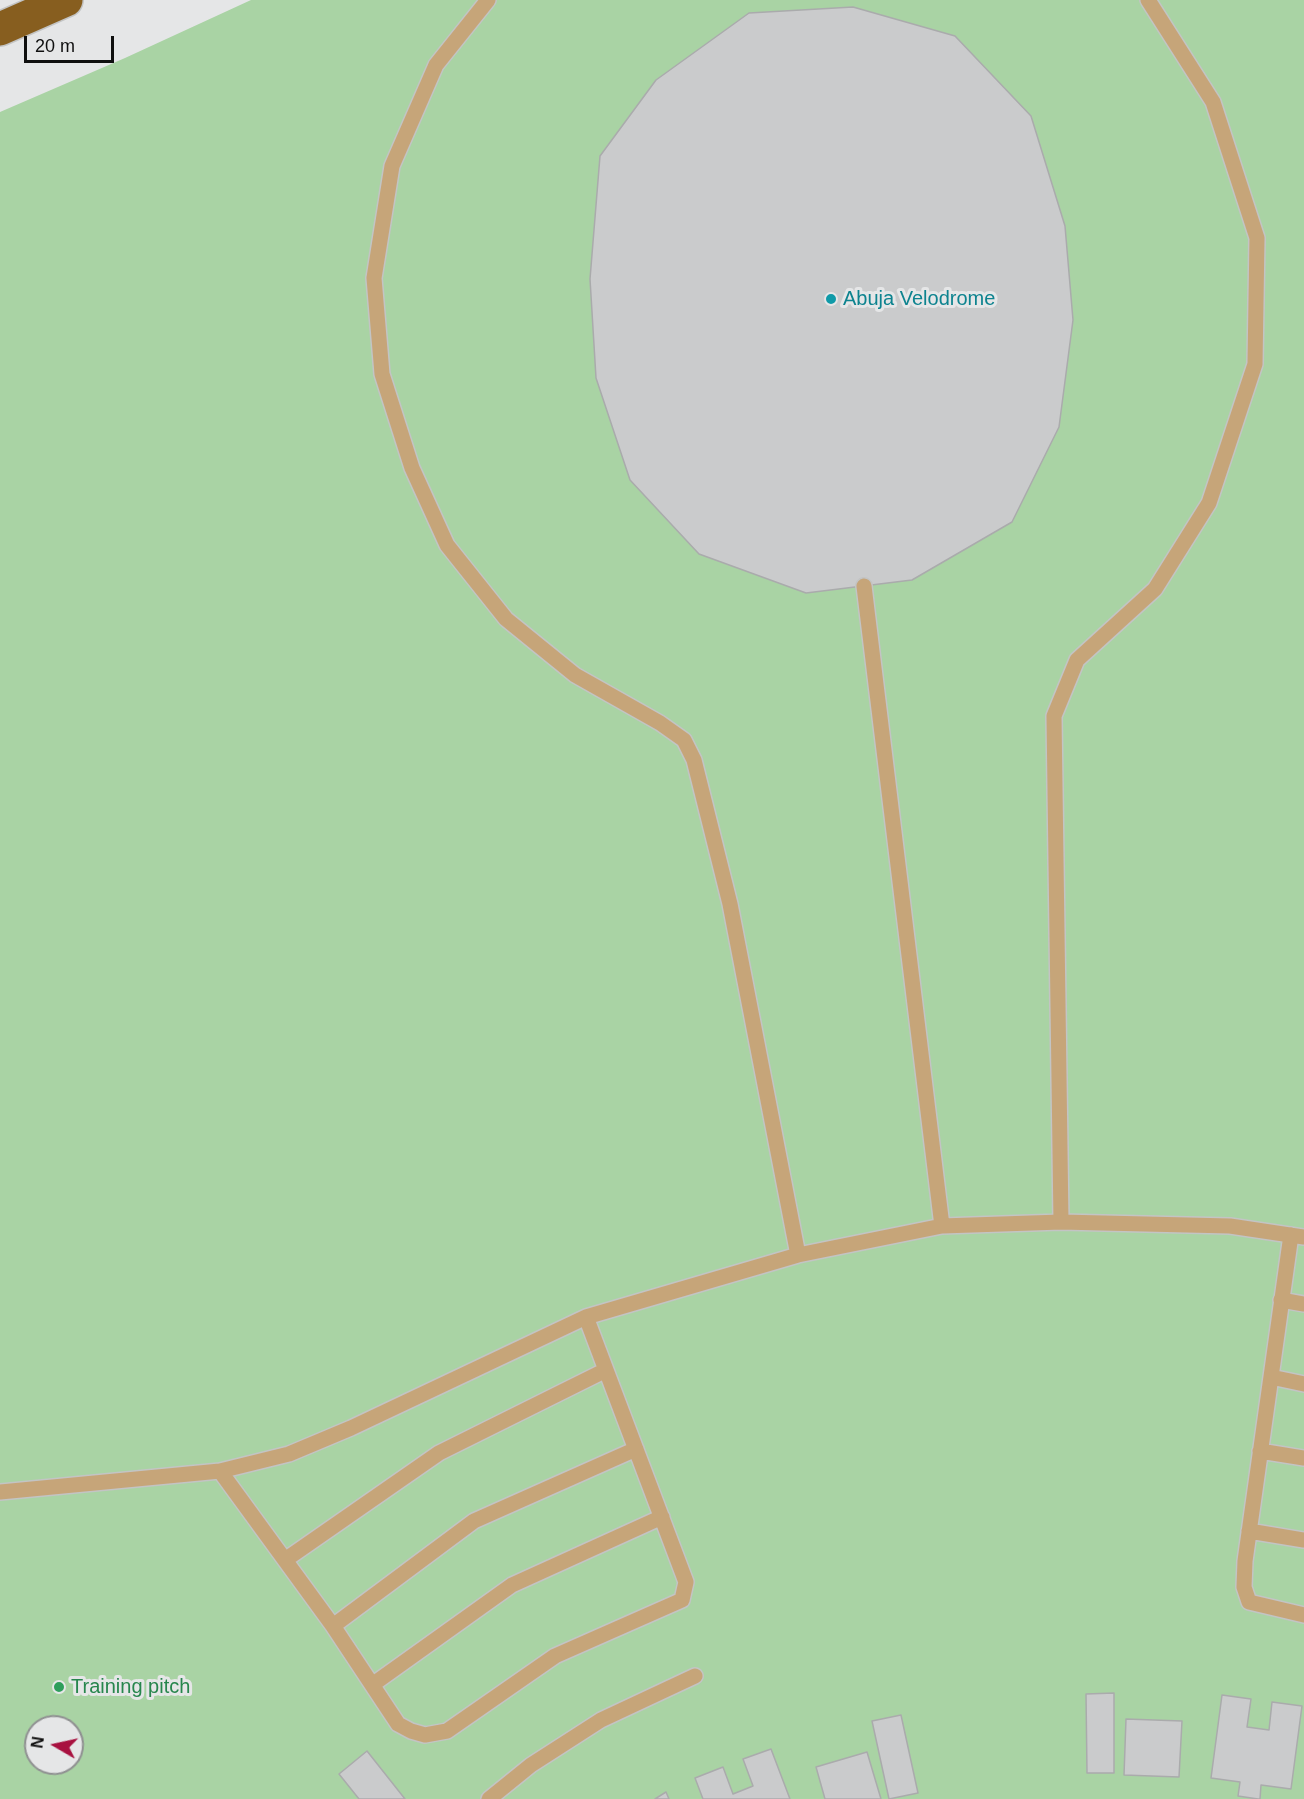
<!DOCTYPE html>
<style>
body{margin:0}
#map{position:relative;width:1304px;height:1799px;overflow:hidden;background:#e5e6e7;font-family:Helvetica,sans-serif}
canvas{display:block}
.north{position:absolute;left:24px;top:1715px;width:60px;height:60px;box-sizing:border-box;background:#e5e6e7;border:2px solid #8f9091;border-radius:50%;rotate:279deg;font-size:16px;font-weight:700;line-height:24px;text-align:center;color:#0f0f0f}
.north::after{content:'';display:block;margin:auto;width:21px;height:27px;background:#a81140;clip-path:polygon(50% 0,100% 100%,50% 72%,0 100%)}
.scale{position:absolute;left:24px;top:36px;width:90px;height:27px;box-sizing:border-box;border:3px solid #0f0f0f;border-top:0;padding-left:8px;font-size:18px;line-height:21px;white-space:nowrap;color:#0f0f0f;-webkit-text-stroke:4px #e5e6e7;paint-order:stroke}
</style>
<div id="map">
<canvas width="1304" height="1799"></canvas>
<div class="north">N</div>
<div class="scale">20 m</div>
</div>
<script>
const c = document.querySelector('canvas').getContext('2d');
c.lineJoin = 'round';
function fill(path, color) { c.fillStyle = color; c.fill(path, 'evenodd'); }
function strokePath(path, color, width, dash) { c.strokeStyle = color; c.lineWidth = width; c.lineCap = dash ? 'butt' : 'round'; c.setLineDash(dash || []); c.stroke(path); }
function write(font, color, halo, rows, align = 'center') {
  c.font = font + ' Helvetica,sans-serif'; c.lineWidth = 6; c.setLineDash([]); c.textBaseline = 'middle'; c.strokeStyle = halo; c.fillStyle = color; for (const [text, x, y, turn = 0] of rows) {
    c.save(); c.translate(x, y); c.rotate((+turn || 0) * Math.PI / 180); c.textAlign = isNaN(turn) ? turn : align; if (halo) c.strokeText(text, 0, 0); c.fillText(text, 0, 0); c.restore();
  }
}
fill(new Path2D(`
 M251,0H1304V1799H0V112L125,58ZM36,1727H72V1763H36Z`), '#a9d3a4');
const building = new Path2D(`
 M853,7L955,36L1031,116L1065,226L1073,320L1059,427L1012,522L912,580L806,593L699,554L630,480L596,378L590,279L600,156L656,80L749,13Z
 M1114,1693V1773H1087L1086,1694Z
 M1222,1695L1251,1699L1247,1727L1269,1730L1272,1702L1302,1706L1291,1789L1261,1785L1260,1799H1258L1238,1796L1240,1782L1211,1778Z
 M901,1715L918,1793L889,1799L872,1721Z
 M1126,1719L1182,1721L1179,1777L1124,1775Z
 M771,1749L790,1799H703L695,1778L723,1767L733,1794L753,1786L743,1759Z
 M367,1751L405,1799H359L339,1774Z
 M867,1752L881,1799H825L816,1767Z
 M666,1792L669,1799H655Z`);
fill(building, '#cacbcc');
strokePath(building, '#aaabac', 1.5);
const lane = new Path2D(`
 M488,0L436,65L392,166L374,278L382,374L412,468L447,545L506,619L575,675L660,723L684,740L694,760L730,904L798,1255
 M864,586L942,1226
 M1061,1222L1054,716L1077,660L1155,589L1209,503L1255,364L1257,238L1213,102L1148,0
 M1291,1235L1245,1561L1244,1587L1249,1602L1304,1615
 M1281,1300L1304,1304
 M1271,1377L1304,1384
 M1260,1451L1304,1458
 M220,1471L333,1626L398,1724L411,1731L425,1735L447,1731L555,1656L682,1600L686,1582L586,1317
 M0,1492L220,1471L289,1454L351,1428L586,1317L798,1255L942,1226L1061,1222L1230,1226L1304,1237
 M1249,1531L1304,1540
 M285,1560L439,1453L606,1370
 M333,1626L474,1521L636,1449
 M372,1685L512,1585L662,1517
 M489,1799L531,1765L601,1720L695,1676`);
const highway = new Path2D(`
 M0,29L66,0`);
strokePath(lane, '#c3c4c4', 18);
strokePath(highway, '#c3c4c4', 36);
strokePath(lane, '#c6a579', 15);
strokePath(highway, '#875e1f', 33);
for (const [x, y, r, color] of [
 [831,299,6,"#0f9aa8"],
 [59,1687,6,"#2e9e5b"]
]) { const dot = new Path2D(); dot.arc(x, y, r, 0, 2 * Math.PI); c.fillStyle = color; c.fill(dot); strokePath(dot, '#e5e6e7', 2); }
write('20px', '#0d838f', '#e5e6e7', [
 ["Abuja Velodrome",843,299]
], 'left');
write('20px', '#27864d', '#e5e6e7', [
 ["Training pitch",71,1687]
], 'left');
</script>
